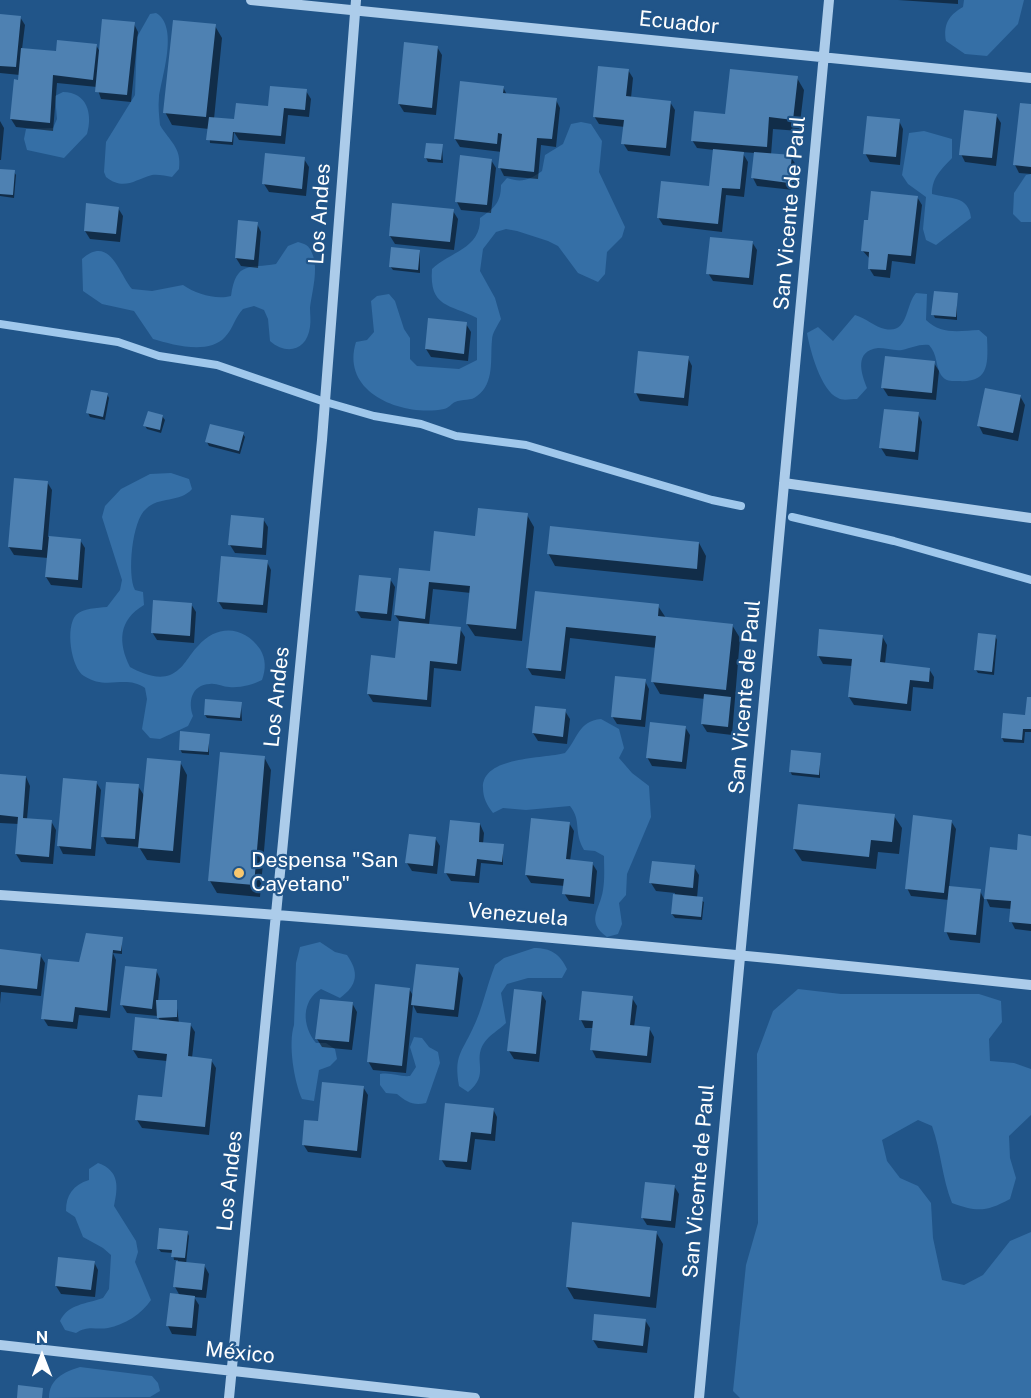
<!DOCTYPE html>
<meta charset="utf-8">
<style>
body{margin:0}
#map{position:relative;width:1031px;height:1398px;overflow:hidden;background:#215589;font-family:"Public Sans",sans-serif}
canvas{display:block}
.north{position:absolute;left:12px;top:1326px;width:60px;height:60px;-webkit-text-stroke:4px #215589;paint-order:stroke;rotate:0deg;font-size:16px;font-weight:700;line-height:24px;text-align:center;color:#fff}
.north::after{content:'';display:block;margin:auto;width:21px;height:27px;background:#fff;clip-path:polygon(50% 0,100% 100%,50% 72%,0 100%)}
</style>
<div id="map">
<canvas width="1031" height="1398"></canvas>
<div class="north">N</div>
</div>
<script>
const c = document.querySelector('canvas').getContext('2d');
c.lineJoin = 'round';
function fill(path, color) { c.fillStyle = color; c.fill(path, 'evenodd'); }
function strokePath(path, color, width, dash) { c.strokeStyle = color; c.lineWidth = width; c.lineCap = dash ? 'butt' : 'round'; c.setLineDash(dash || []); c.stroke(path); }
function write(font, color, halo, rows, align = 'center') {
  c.font = font + ' "Public Sans",sans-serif'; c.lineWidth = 4.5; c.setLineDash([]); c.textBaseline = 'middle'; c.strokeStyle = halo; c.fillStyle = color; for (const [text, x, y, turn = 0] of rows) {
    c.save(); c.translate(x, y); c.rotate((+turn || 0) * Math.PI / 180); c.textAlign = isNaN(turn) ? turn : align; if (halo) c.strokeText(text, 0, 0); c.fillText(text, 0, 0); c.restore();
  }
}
fill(new Path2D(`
 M964,0H1024L1018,24L987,56L965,54L946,41C943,24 949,15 963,7Z
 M156,13C179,26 162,76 159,97C158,107 159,115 160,125C169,141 182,147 179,169L172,177C166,176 158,174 152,175C134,180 124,191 106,177L104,172L106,142L135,95L137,37L150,14Z
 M63,92C87,92 93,114 87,134L64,158L27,150L24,139L26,129L53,128L57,119L55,96Z
 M581,122L591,124L602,141L599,172L625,227L622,237L607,252L605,274L598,282L578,273L558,246L548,241L517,231L506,229L496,232L483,249L480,271L495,298L501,319C498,325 492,333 492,340C490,359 495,383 477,396C472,401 462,399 455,402C451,404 449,408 444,409C402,417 340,393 356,342L367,340L374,332L371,301L377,296L389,294L395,301L404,329L410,338V359L417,366L459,369L477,360V318C450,304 429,308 432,269C449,252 481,249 480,218C494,208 501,203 501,185L507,178C522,183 529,180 542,171L545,155L563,144L571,124Z
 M924,131L952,139V158C941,170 932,177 932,194C949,199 969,195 971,218L936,245L926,240L923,229L926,197L908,184L902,175L909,133Z
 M1031,174V222H1021L1013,214L1014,193L1026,175Z
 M298,242C305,244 309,245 312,253C319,268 312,292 310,308C310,314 311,320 310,327C307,350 287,356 270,341L268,319L264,310L254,306L243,309C235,317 233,329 225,337C209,355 173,345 153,339L134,311L102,304L83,291L82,259C110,234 119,274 132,289L152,291L183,285C196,294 216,300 231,296C236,260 250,269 276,264L288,246Z
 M916,293L927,294L926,320C941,335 959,331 979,330L987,337C988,363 990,383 958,381C951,381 946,382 941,375C935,365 938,355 929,345C918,344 912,348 902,350C894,351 886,348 878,348C854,351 861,373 867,388L857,399C851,399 842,401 838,398C821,391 810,350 807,333L818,327L833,341L855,315C866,318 875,327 885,329C909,334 905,305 916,293Z
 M171,473L189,479L192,489C180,503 159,496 146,509C132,520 127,575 135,590L143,592L144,605C118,620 118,643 130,667C141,673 157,680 170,675C185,668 187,657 198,646C217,624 244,626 260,649C266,659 266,669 262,680C252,685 240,688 229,687C223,687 216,683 210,684C191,685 188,702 193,716L188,726L160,739L150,738L142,729L147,699L145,688C125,674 107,691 84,676C71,668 65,627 76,615C83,608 97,608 107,607L120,590L122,580L102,517L105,506L121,489L150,474Z
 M601,719L619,729L624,748L619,758L632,773L649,786L651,817L627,874L626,895L619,903L622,924L618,934L607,937C585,921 600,910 603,890C605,879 604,867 604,856L595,851L584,850C573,831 582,821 570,806L526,810L503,808L493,813C487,805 483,798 483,788C482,756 543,759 565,753C578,739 578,721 601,719Z
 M320,942L335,952L347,955C359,972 358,985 340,998L321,989C301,1001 302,1026 316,1043H326L335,1049L337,1059L330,1066L319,1070L314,1101L302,1099C294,1081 288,1044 294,1025L296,963L300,947Z
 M534,948C551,948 560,954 567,969L562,978H528L507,984L501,993L506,1023C499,1030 489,1035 484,1043C472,1061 491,1074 468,1092L459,1086C454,1055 461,1054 473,1028C482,1010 487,985 495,965L504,958Z
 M798,989L841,994H979L1001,1001L1002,1022L989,1039L990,1061L1014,1063L1031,1069V1115L1009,1136L1010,1158L1016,1178L1010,1199C986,1212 977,1212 952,1203C942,1178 941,1151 932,1126L918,1120L882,1140L887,1161L900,1178L918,1186L931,1203L933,1238L942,1280L964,1285L983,1275L1010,1241L1031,1232V1398H740L733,1391L746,1265L758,1223L757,1054L773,1011Z
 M414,1037L422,1038L429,1047L438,1052L440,1063L426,1103C413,1106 407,1102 397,1094L386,1093L380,1085V1074C391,1072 399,1077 410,1076L416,1067L410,1047Z
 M98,1163C120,1171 118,1187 114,1206L136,1241L138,1252L135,1262L151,1300C142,1314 124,1325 108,1328C95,1330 88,1325 76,1333L65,1330L60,1321C68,1304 86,1304 103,1298L109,1289L111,1255L103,1248L83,1237L75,1217L66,1211C66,1195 73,1185 89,1180V1169Z
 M80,1367L152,1376L158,1383L160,1391L150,1397L49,1398C49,1379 64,1372 80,1367Z`), '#356fa6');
fill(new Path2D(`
 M898,0H958V4Z
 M0,15L20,17L25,25L22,49L57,53L96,45L100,52L134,24L138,32L131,102L101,99L97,87L57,83L53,131L16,127L11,119L20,75L0,73Z
 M215,26L222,38L214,119L235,124L306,91L311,99L309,117L288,115L285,144L239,140L234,132L233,145L210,143L209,129L172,125L165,112Z
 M437,47L442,55L436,115L404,112L399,104Z
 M628,70L633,78L631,98L670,102L675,110L670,156L628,151L623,143L625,127L599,124L594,116Z
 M797,78L804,90L799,131L773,129L771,155L791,157L796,165L793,190L757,186L753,178L755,153L742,152L748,162L744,197L726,195L722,232L663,225L658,217L710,188L714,150L697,148L692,140Z
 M503,87L507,95L556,100L560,108L556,147L541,145L538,179L504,176L500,168L502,152L460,147L455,139Z
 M1031,105V174L1019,173L1015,165Z
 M996,115L1001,123L996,166L965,162L961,154Z
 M0,121L4,128L1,160H0Z
 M899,121L903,129L900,165L870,162L865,153Z
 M442,146L443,163L428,162L426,158Z
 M304,159L309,167L306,196L269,192L264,184Z
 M491,160L496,168L491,213L461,210L457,202Z
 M0,170L14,172L16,175L14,198L0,196Z
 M917,197L922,205L915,264L892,261L890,278L874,276L869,268L870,259L862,250Z
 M118,208L123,216L120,242L90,239L85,231Z
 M453,211L458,219L454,250L395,244L390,236Z
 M257,224L261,232L258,268L241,266L236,258Z
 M752,242L757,250L753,285L713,281L708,273Z
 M420,252V273L393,270L390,266Z
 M957,295V320L935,318L933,314Z
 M466,324L471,332L468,361L431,357L426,349Z
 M688,358L692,366L688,406L640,401L636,393Z
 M934,363L939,371L936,400L888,396L883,388Z
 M107,394L109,398L105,420L90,417L88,413Z
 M1020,396L1025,405L1018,441L983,434L979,426Z
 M918,414L922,422L918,460L886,456L881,448Z
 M162,416L165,420L161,433L147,429L145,426Z
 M243,434L245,437L240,454L209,446L207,442Z
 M15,480L47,482L52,490L48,537L80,540L85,548L82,588L51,585L46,577L48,558L14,555L9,547Z
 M527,515L534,527L522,641L475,636L467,624L471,593L433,589L429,625L460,629L465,637L461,671L434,668L431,707L373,702L368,694L396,659L400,622L395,615L431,572L474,537Z
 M263,519L268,527L266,555L235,553L230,545Z
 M699,543L706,556L703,581L555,566L548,553Z
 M267,562L271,570L267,613L223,609L218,601Z
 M390,579L395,587L391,621L361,618L356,610Z
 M191,604L196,612L194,643L157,640L152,632Z
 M658,606L666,618L732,625L740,638L732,735L707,732L702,724L705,699L660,694L653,682L657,648L570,638L565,679L532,675L527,667L532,625Z
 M882,636L887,645L885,664L929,669L934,677L933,689L913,687L911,711L854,705L849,697L852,666L823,664L818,655Z
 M995,636L997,640L994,675L978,673L976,670Z
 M645,681L649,689L645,727L617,724L612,716Z
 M1031,699V732H1025L1024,743L1004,742L1002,738L1026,717Z
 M241,704L242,721L207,718L205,715Z
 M565,711L570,719L567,744L538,741L533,733Z
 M685,727L690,735L686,769L652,766L647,757Z
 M209,735V755L182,753L180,749Z
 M820,754V778L792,775L790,771Z
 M264,757L271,770L260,897L217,893L210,881Z
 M180,762L187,775L180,863L147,860L139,847L107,844L103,836L138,786L145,797Z
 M0,775L26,777L30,786L27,819L51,821L56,830L53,864L21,862L16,854L19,824L0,823Z
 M96,782L101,790L95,856L63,854L59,846Z
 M894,816L902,828L899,854L878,852L876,869L802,861L794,849Z
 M951,821L956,829L949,888L980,891L984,899L980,943L950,940L946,931L949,900L911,896L907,888Z
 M569,823L574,831L570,861L592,863L597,871L594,904L569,901L564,893L565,886L531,883L526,875Z
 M480,824L484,833L483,844L503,846V865L481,863L479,883L451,881L446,873Z
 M1031,837V931L1015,929L1011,921L1012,909L990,907L986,898Z
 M435,838L440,846L437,874L412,871L407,863Z
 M694,867L699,875L697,898L704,902L702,920L675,918L672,914L675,893L656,891L651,883Z
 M122,938V954L113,953L116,960L110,1018L79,1015L77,1029L48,1026L43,1018L80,964Z
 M0,951L40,955L45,963L41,996L1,992L0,1004Z
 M156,970L160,979L158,1002L176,1001L179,1023L190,1024L195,1032L192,1058L211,1060L216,1068L209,1135L142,1128L137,1120L163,1099L167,1061L138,1058L133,1050L160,1021L158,1016L127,1013L122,1005Z
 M458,970L463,978L458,1017L417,1013L413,1005L406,1073L373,1070L368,1061L409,989L414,997Z
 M541,993L546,1001L539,1062L514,1059L509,1051Z
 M632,998L637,1006L634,1027L649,1028L654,1037L651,1063L596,1058L592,1050L594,1028H585L581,1020Z
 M352,1003L357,1012L352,1050L322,1047L317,1039Z
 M363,1087L368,1095L361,1158L308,1152L303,1144L319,1123Z
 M493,1109L497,1117L495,1141L475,1139L471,1170L446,1167L441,1159Z
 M674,1186L679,1194L675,1228L647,1225L642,1217Z
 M187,1232L189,1236L186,1264L204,1265L209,1274L206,1298L194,1297L199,1305L196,1336L172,1334L168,1326L180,1296L175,1287L178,1260H174L173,1253L161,1252L158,1248Z
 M656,1232L663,1244L656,1308L574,1299L567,1287Z
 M94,1262L98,1270L95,1297L61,1294L56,1286Z
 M645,1320L650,1328L647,1353L598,1348L593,1340Z`), '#0007');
strokePath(new Path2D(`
 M0,324L118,342L159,356L217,365L322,401L374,416L421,424L456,436L526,445L712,500L741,506
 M792,517L894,541L1031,580`), '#a0c8ec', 8);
fill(new Path2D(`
 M0,14L21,16L16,67L0,66Z
 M102,19L135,22L127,95L95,92Z
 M173,20L216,24L206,117L163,113Z
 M57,40L97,44L93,80L53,75L50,123L10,119L14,79L18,80L21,48L56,51Z
 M404,42L438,46L432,108L398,104Z
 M598,66L629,69L626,96L671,101L666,148L621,144L624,120L593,117Z
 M730,69L798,76L793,120L769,117L767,147L691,141L694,111L725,114Z
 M460,81L504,86L503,93L557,98L552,139L537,138L534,172L498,168L502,134L498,133L497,144L454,139Z
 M270,86L307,89L305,110L284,108L281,136L233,132L232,142L206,140L209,117L234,119L236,103L268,106Z
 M1020,103L1031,104V167L1013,165Z
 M964,110L997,114L992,158L959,155Z
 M867,116L900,119L896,157L863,154Z
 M426,143L443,144L441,160L424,158Z
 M713,149L744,152L740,189L722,188L718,224L657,218L661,181L709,186Z
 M754,152L792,155L789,183L751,178Z
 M265,153L305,157L302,189L262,184Z
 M460,155L492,159L487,205L455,202Z
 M0,169L15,170L13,195L0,194Z
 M871,191L918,196L911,256L888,254L886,270L868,269L869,252L861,251L864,220H868Z
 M86,203L119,207L116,234L84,231Z
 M392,203L454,209L450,242L389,236Z
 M238,220L258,222L254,260L235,258Z
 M710,237L753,241L749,278L706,274Z
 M391,247L420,250L418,270L389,267Z
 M934,291L958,293L956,317L931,315Z
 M428,318L467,322L464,354L425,349Z
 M638,351L689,356L684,398L634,393Z
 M885,356L935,361L932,393L881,388Z
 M985,388L1021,395L1013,433L977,426Z
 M91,390L108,393L103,417L86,413Z
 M884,409L919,412L915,452L879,448Z
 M148,411L163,415L160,430L143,426Z
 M210,424L244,432L239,451L205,442Z
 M14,478L48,481L42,550L8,547Z
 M478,508L528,513L516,629L466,624L470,586L429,582L425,619L394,615L399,568L430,571L434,531L475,536Z
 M231,515L264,518L262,548L228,545Z
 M550,526L699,542L697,569L547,554Z
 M49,536L81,539L78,580L45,577Z
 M221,556L268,560L263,605L217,602Z
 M359,575L391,578L387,614L355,611Z
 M535,591L659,604L658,616L733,624L726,690L651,682L656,636L566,627L561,671L526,668Z
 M153,600L192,603L190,636L151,633Z
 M399,621L461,627L457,664L430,661L427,700L367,694L371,655L395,658Z
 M819,629L883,635L880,662L930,668L929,682L910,680L907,704L848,697L852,659L817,656Z
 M978,633L996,635L992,672L974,670Z
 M615,676L646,679L641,720L611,717Z
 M704,694L731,697L728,727L701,724Z
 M1027,697H1031V729H1023L1022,740L1001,738L1003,713L1025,715Z
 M205,699L242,702L240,718L204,715Z
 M535,706L566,709L563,737L532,733Z
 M650,722L686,726L682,762L646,758Z
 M180,731L210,734L208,752L179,750Z
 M791,750L821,753L819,775L789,772Z
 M220,752L265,756L254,885L208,881Z
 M147,758L181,761L173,851L138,848Z
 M0,774L26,776L23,818L52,820L49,857L15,854L18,817L0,815Z
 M63,778L97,781L91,849L57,846Z
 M106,782L139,784L135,839L101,837Z
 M798,804L895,814L892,842L871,840L869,857L793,849Z
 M913,815L952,820L944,893L905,889Z
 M531,818L570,822L566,859L593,862L590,897L562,894L564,879L525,875Z
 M450,820L480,823L479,842L504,844L502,862L477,859L475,876L444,873Z
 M409,834L436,837L433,866L405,863Z
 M1018,834L1031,836V924L1009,922L1011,901L984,899L990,847L1017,850Z
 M652,861L695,865L693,888L649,883Z
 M949,886L981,889L976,935L944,932Z
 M673,894L703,897L701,917L671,914Z
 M86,933L123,937L121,951L113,950L107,1011L75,1007L73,1022L41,1019L48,959L79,962Z
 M0,949L41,954L37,989L0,985Z
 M416,964L459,968L454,1010L411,1005Z
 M125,966L157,969L152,1009L120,1005Z
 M375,984L410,988L402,1066L367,1062Z
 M514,989L542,992L536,1054L507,1051Z
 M582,991L633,996L630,1025L650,1027L647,1056L590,1050L593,1021L579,1020Z
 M320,999L353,1002L349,1042L315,1039Z
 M156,1000H177V1017L157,1018Z
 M135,1017L191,1023L188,1056L212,1059L205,1127L135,1120L138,1095L162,1097L167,1054L132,1050Z
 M322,1082L364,1086L357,1151L302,1145L304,1120L318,1121Z
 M445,1103L494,1108L491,1134L471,1132L467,1162L439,1160Z
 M645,1182L675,1185L671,1221L641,1218Z
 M572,1222L657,1231L650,1297L566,1287Z
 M159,1228L188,1231L185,1258L171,1257L172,1250L157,1249Z
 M58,1257L95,1261L91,1290L55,1286Z
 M176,1261L205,1264L202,1290L173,1287Z
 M170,1293L195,1296L192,1328L166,1326Z
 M594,1314L646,1319L643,1346L592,1340Z
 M18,1385L43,1388L42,1398H17Z`), '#4e81b2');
strokePath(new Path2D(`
 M251,0L1031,78
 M784,483L1031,518
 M0,895C344,918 688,948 1031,985
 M0,1345L475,1398
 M229,1398L322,440L356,0
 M699,1398L829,0`), '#acccea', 10);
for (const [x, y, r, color] of [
 [239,873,6,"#f7c76e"]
]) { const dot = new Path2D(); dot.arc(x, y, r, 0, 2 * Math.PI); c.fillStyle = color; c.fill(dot); strokePath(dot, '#215589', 2); }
write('21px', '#fff', '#215589', [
 ["Ecuador",679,23,6],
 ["San Vicente de Paul",790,213,-85],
 ["Los Andes",320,214,-86],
 ["Los Andes",277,697,-84],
 ["San Vicente de Paul",745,697,-85],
 ["Venezuela",518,915,5],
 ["Los Andes",230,1181,-84],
 ["San Vicente de Paul",699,1181,-85],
 ["México",240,1353,6]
]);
write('21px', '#fff', '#215589', [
 ["Despensa \"San",251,861],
 ["Cayetano\"",251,885]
], 'left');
</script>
